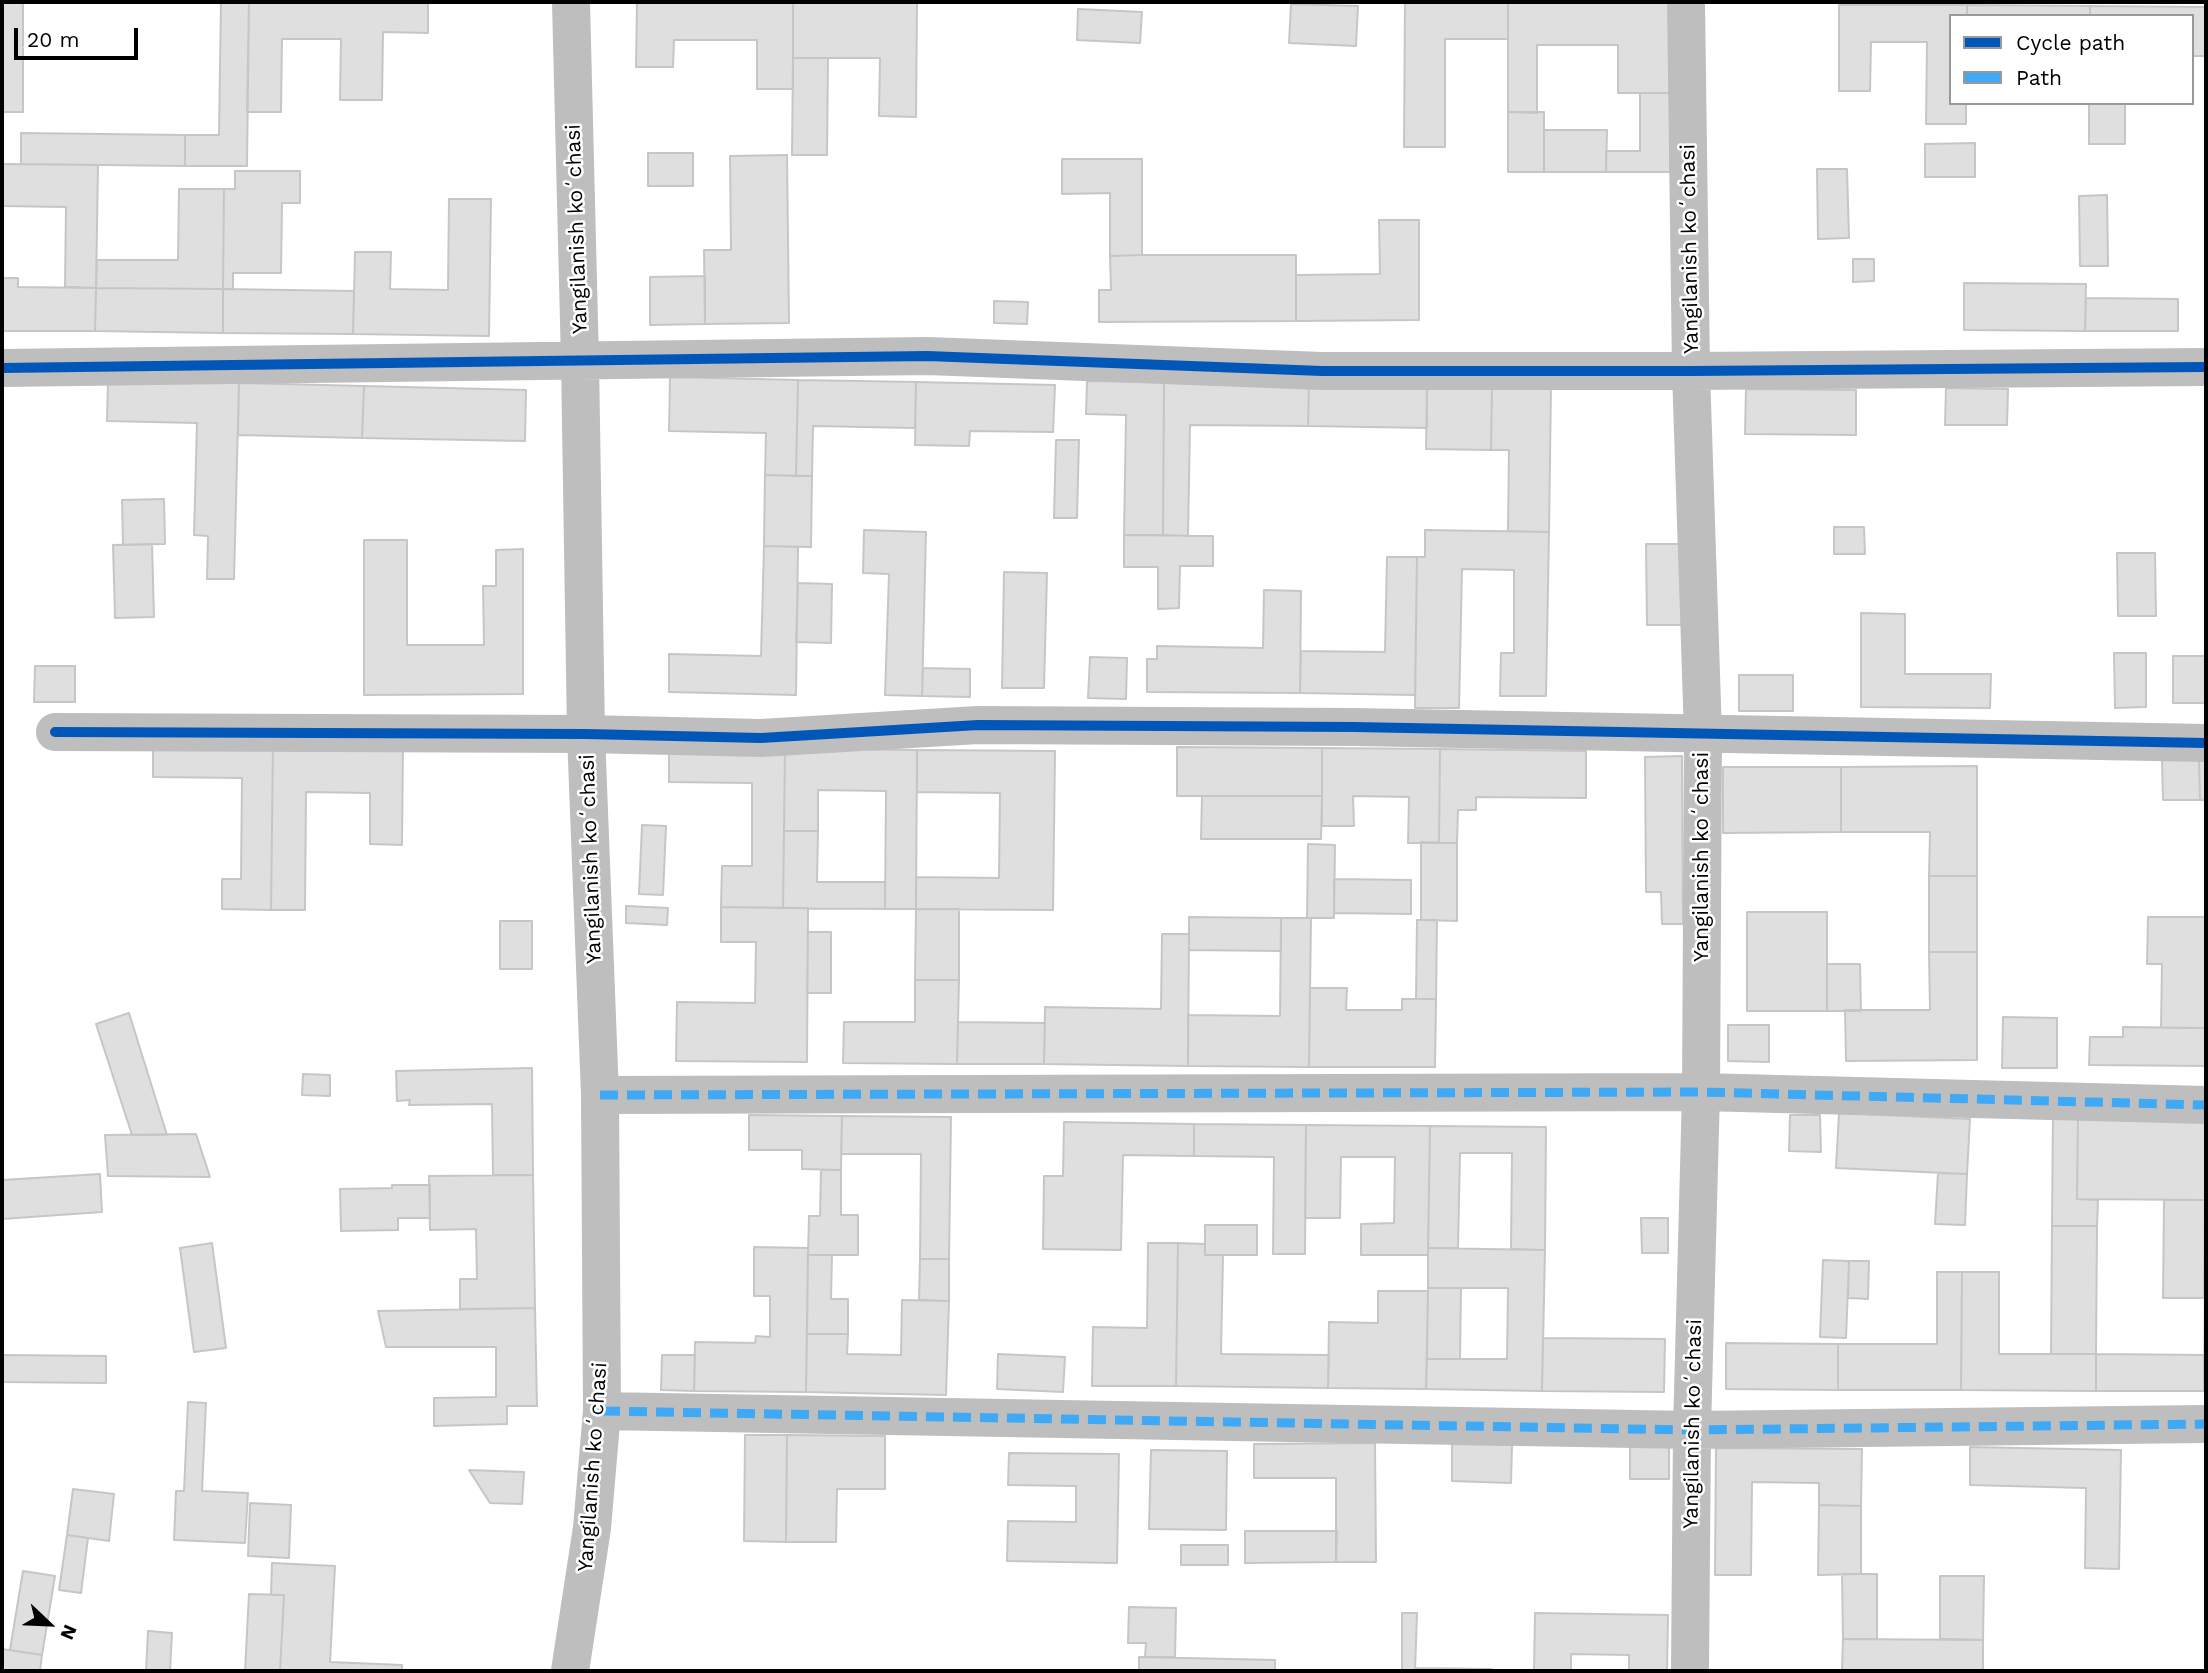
<!DOCTYPE html>
<meta charset="utf-8">
<style>
body{margin:0}
#map{position:relative;width:2208px;height:1673px;overflow:hidden;background:#fff;font-family:"Work Sans",sans-serif}
canvas{display:block}
.frame{position:absolute;inset:0;border:4px solid #000;pointer-events:none}
.legend{position:absolute;left:1949px;top:14px;width:245px;height:91px;box-sizing:border-box;background:#fff;border:2px solid #999;margin:0;padding:9px 12px;list-style:none;font-size:21px;color:#000}
.legend li{display:flex;align-items:center;gap:14px;height:35px}
.legend b{width:35px;border:2px solid #999}
.north{position:absolute;left:14px;top:1589px;width:70px;height:70px;-webkit-text-stroke:5px #fff;paint-order:stroke;rotate:113deg;font-size:19px;font-weight:700;line-height:28px;text-align:center;color:#000}
.north::after{content:'';display:block;margin:auto;width:24px;height:32px;background:#000;clip-path:polygon(50% 0,100% 100%,50% 72%,0 100%)}
.scale{position:absolute;left:14px;top:28px;width:124px;height:32px;box-sizing:border-box;border:4px solid #000;border-top:0;padding-left:9px;font-size:21px;line-height:24px;white-space:nowrap;color:#000;-webkit-text-stroke:5px #fff;paint-order:stroke}
</style>
<div id="map">
<canvas width="2208" height="1673"></canvas>
<div class="frame"></div>
<ul class="legend">
<li><b style="height:9px;background:#0057b8"></b>Cycle path</li>
<li><b style="height:9px;background:#3fa9f5"></b>Path</li>
</ul>
<div class="north">N</div>
<div class="scale">20 m</div>
</div>
<script>
const c = document.querySelector('canvas').getContext('2d');
c.lineJoin = 'round';
function fill(path, color) { c.fillStyle = color; c.fill(path, 'evenodd'); }
function strokePath(path, color, width, dash) { c.strokeStyle = color; c.lineWidth = width; c.lineCap = dash ? 'butt' : 'round'; c.setLineDash(dash || []); c.stroke(path); }
function write(font, color, halo, rows, align = 'center') {
  c.font = font + ' "Work Sans",sans-serif'; c.lineWidth = 5; c.setLineDash([]); c.textBaseline = 'middle'; c.strokeStyle = halo; c.fillStyle = color; for (const [text, x, y, turn = 0] of rows) {
    c.save(); c.translate(x, y); c.rotate((+turn || 0) * Math.PI / 180); c.textAlign = isNaN(turn) ? turn : align; if (halo) c.strokeText(text, 0, 0); c.fillText(text, 0, 0); c.restore();
  }
}
const building = new Path2D(`
 M2,2H23V112H2Z
 M221,2H249L247,166H185V135H219Z
 M249,2H428V33L383,32L382,100H340L341,39H282L281,112H247Z
 M637,2H793V89H757V40H674L673,67H636Z
 M793,2L917,3L916,117L879,116L880,58H793Z
 M1508,2V39H1445V147H1404L1405,3Z
 M1508,2H1670V93H1618V45H1537V113L1508,112Z
 M1291,4L1358,6L1356,46L1289,43Z
 M1839,5H1967V16H1951V103H1966V124H1926L1927,42H1871L1870,91H1839Z
 M1967,5L2090,6V16H1967Z
 M2090,6L2206,7V56H2192V16H2090Z
 M1078,9L1142,12L1140,43L1077,40Z
 M793,58H828L827,155H792Z
 M1640,93H1670V172H1606V151H1640Z
 M2089,103H2125V144H2089Z
 M1508,112H1544V172H1508Z
 M1544,130H1607L1606,172H1544Z
 M21,133L185,135V166L21,164Z
 M1975,143V177H1925V144Z
 M648,153H693V186H648Z
 M787,155L789,323L705,324L704,250H731L730,156Z
 M1062,159H1142V255L1110,256V193L1062,194Z
 M2,164L98,165L96,288L65,287L66,207L2,206Z
 M1817,169H1847L1849,238L1818,239Z
 M235,171H300V203H282L281,273H233V289H223L224,189H235Z
 M179,189H224L223,289L96,288L97,260H178Z
 M2107,195L2108,266H2080L2079,196Z
 M449,199H491L489,336L353,334L355,252H391L390,289L448,290Z
 M1379,220H1419V320L1296,321V275L1380,274Z
 M1142,255H1296V321L1099,322V290H1111L1110,256Z
 M1853,259H1874V281L1853,282Z
 M705,276V324L650,325V277Z
 M2,278H18V287L96,288L95,331H2Z
 M1964,283L2086,284L2085,331L1964,330Z
 M96,288L223,289V333L95,331Z
 M223,289L354,291L353,334L223,333Z
 M2086,298L2178,299V331H2085Z
 M994,301L1028,302L1027,324L994,323Z
 M670,377L798,380L796,476L765,475L766,433L669,431Z
 M108,380L239,383L234,579H207L208,536L194,535L197,423L107,421Z
 M798,380L916,382L915,428L813,426L812,476H796Z
 M1087,381L1164,382L1163,535H1124L1126,415L1086,414Z
 M916,382L1055,385L1053,432L970,431L969,446L915,445Z
 M1164,382L1309,383L1308,426L1190,425L1188,536L1163,535Z
 M239,383L364,386L362,438L238,435Z
 M1309,383L1427,385V428L1308,426Z
 M1427,385L1492,386L1491,450L1426,449Z
 M364,386L526,390L525,441L362,438Z
 M1492,386H1551L1549,532L1508,531L1509,450H1491Z
 M1946,388L2008,389L2007,425H1945Z
 M1746,389L1856,390V435L1745,434Z
 M1056,440H1079L1077,518H1054Z
 M765,475L812,476L811,547L764,546Z
 M164,499L165,544L123,545L122,500Z
 M1834,527H1864L1865,554H1834Z
 M864,530L926,532L922,696L885,695L889,574L863,573Z
 M1425,530L1549,532L1546,696H1500L1501,653H1514V570L1462,569L1459,708H1415L1417,557H1425Z
 M1124,535L1213,536V566H1180L1179,608L1158,609V567H1124Z
 M364,540H407V645H484L483,586H496V550L523,549V694L364,695Z
 M152,544L154,617L115,618L113,545Z
 M1646,544H1685L1686,625H1647Z
 M764,546L798,547L796,695L669,692V654L761,656Z
 M2117,553H2155L2156,616H2118Z
 M1387,557H1417L1415,695L1300,693L1301,651L1385,652Z
 M1004,572L1047,573L1044,688H1002Z
 M798,583L832,584L831,643L796,642Z
 M1264,590L1301,591L1300,693L1147,692V659H1157V646L1263,648Z
 M1861,613L1905,614V674H1991L1990,708L1861,707Z
 M2114,653H2146V707L2115,708Z
 M2173,656H2206V703H2173Z
 M1090,657L1127,658L1126,699L1088,698Z
 M35,666H75V702H34Z
 M923,668L970,669V697L922,696Z
 M1739,675H1793V711H1739Z
 M153,741L273,742L271,910L222,909V879H241L242,778L153,777Z
 M273,742L403,743L402,845L370,844V793L306,792L305,910H271Z
 M1177,747L1322,748V796H1177Z
 M669,748L785,749L783,908L721,907L722,866H752V783L669,782Z
 M1322,748L1440,749L1439,843H1408L1409,797L1353,796L1354,826H1322Z
 M785,749L917,750L916,909H885L886,791L818,790V831H784Z
 M1440,749L1586,751V798L1476,797V810H1458L1457,843H1439Z
 M917,750L1055,751L1053,910L916,909V877L999,878L1000,793L917,792Z
 M1682,756L1683,924H1662L1661,892H1646L1645,757Z
 M2162,760H2199L2200,800H2163Z
 M2199,760H2206V800H2200Z
 M1977,766V876H1929L1930,832H1841V767Z
 M1723,767H1841V832L1723,833Z
 M1202,796H1322L1321,839H1201Z
 M642,825L666,826L663,895L639,894Z
 M784,831H818L817,882H885V909L783,908Z
 M1421,842L1457,843V921L1421,920Z
 M1308,844L1335,845L1334,918H1307Z
 M1929,876H1977V952H1929Z
 M1334,879L1411,880V914L1334,913Z
 M626,906L668,908L667,925L626,923Z
 M721,907L808,908L807,1062L676,1061L677,1002L755,1003L756,942H721Z
 M916,909H959V980H915Z
 M1747,912H1827V1011H1747Z
 M1189,917L1281,918V951L1189,950Z
 M2148,917H2206V1028H2161L2162,964H2147Z
 M1281,918H1311L1309,1067L1188,1066V1015L1280,1016Z
 M1417,920H1437L1436,999H1416Z
 M500,921H532V969H500Z
 M808,932H831V993H807Z
 M1162,934H1189L1188,1066L1044,1064L1045,1007L1161,1009Z
 M1929,952H1977V1060L1846,1061L1845,1010H1930Z
 M1827,964H1860L1861,1011H1827Z
 M915,980H959L957,1064L843,1063L844,1022H915Z
 M1310,988H1347L1346,1010H1402V999H1436L1435,1067H1309Z
 M129,1013L167,1135H132L96,1024Z
 M2003,1017L2057,1018V1068H2002Z
 M958,1022L1045,1023L1044,1064H957Z
 M1728,1025H1769V1062L1728,1061Z
 M2123,1027L2206,1028V1066L2089,1065L2090,1037H2123Z
 M532,1068L533,1175H493L492,1104L409,1105L410,1100L397,1101L396,1071Z
 M303,1074L330,1075V1096L302,1095Z
 M1839,1113L1970,1119L1967,1174L1836,1168Z
 M2053,1114H2078L2077,1199L2098,1200L2097,1226H2052Z
 M2078,1114L2206,1115L2205,1200L2077,1199Z
 M749,1115L842,1116L841,1170L802,1169V1150H749Z
 M1790,1115H1820L1821,1152L1789,1151Z
 M842,1116L951,1117L949,1259H920L921,1154H841Z
 M1064,1122L1194,1124V1156L1123,1155L1121,1250L1043,1249L1044,1176H1063Z
 M1194,1124L1306,1125L1305,1254H1273L1274,1157L1194,1156Z
 M1306,1125L1430,1126L1428,1255H1361V1224L1394,1223L1395,1157H1341L1340,1218H1305Z
 M1430,1126L1546,1127L1545,1250L1511,1249L1512,1153H1460L1458,1248H1428Z
 M196,1134L210,1177L108,1176L105,1135Z
 M821,1170H841V1215H858V1255H808L809,1216H820Z
 M1938,1173L1967,1174L1965,1225L1935,1224Z
 M100,1174L102,1212L2,1219V1180Z
 M533,1175L535,1308L460,1309V1279H477L476,1229L430,1230L429,1176Z
 M392,1185H430V1218H398V1230L341,1231L340,1189L392,1188Z
 M2164,1200H2205L2204,1298H2163Z
 M1641,1218H1668V1253H1642Z
 M1205,1225H1257V1255H1205Z
 M2052,1226H2097L2096,1354H2051Z
 M212,1243L226,1348L194,1352L180,1248Z
 M1148,1243H1178L1176,1386H1092L1093,1327L1147,1328Z
 M1178,1243L1205,1244V1255H1223L1221,1354L1329,1355L1328,1388L1176,1386Z
 M754,1247L808,1248L806,1392L694,1391L695,1342L755,1343L756,1336L770,1337V1296H754Z
 M1428,1248L1545,1250L1542,1391L1426,1389L1427,1359H1507L1508,1288H1428Z
 M808,1255H832L831,1299H848V1334H807Z
 M920,1259H949V1301L919,1300Z
 M1823,1260L1849,1261L1846,1338L1820,1337Z
 M1849,1261H1869L1868,1299L1848,1298Z
 M1937,1272H1962L1961,1390H1838V1344H1937Z
 M1962,1272H1999V1354H2096V1391L1961,1390Z
 M2205,1281H2206V1391H2204Z
 M1428,1288H1461L1460,1359H1427Z
 M1378,1291H1428L1426,1389L1328,1388L1329,1322L1378,1323Z
 M902,1300L949,1301L946,1395L806,1392L807,1334H848L847,1354L901,1355Z
 M535,1308L537,1406H507V1424L434,1426V1398L496,1397V1347H386L378,1311Z
 M1543,1338L1665,1339L1664,1392L1542,1391Z
 M1726,1343L1838,1344V1390L1726,1389Z
 M998,1354L1065,1357L1063,1392L997,1389Z
 M2096,1354L2204,1355V1391H2096Z
 M2,1355L106,1356V1383L2,1382Z
 M662,1355H695L694,1391L661,1390Z
 M188,1402L206,1403L202,1491L248,1493L245,1543L174,1540L176,1491H184Z
 M745,1435H787L786,1542L744,1541Z
 M787,1435L885,1436V1489H837L836,1542H786Z
 M1630,1440H1669V1479H1630Z
 M1375,1443L1376,1562H1336V1478H1254V1444Z
 M1452,1444L1512,1445L1511,1483L1452,1481Z
 M1970,1447L2121,1450L2119,1569L2085,1568L2086,1488L1970,1485Z
 M1716,1448L1862,1449L1861,1506L1819,1505V1483L1752,1482L1751,1575H1715Z
 M1151,1450L1227,1451L1226,1530L1149,1529Z
 M1009,1453L1119,1454L1117,1563L1007,1561L1008,1521L1076,1522V1486L1008,1485Z
 M469,1470L524,1472L522,1504L490,1503Z
 M73,1489L114,1494L109,1541L67,1535Z
 M250,1503L291,1505L289,1558L248,1556Z
 M1819,1505L1861,1506V1574L1818,1575Z
 M1245,1531H1337L1336,1562L1245,1563Z
 M67,1535L88,1538L81,1593L59,1590Z
 M1181,1545H1228V1565H1181Z
 M272,1563L335,1566L330,1662L402,1665V1671H280L284,1595H271Z
 M23,1571L55,1576L42,1655L10,1650Z
 M1842,1574H1877V1639H1843Z
 M1940,1576H1984L1983,1640L1940,1639Z
 M249,1594L284,1595L280,1671H245Z
 M1129,1607L1176,1608L1175,1657H1145L1146,1643H1128Z
 M1402,1613H1417L1415,1671H1402Z
 M1535,1613L1668,1615L1667,1671H1629V1655L1571,1654V1671H1534Z
 M148,1631L172,1633L170,1671H146Z
 M1843,1639L1983,1640V1671H1842Z
 M2,1649L42,1655L40,1671H2Z
 M1139,1657L1275,1660V1671H1139Z
 M1415,1668L1492,1669V1671H1415Z`);
fill(building, '#dfdfdf');
strokePath(building, '#c6c6c6', 2);
strokePath(new Path2D(`
 M1686,2L1691,371L1703,734L1701,1092L1692,1430L1690,1671
 M2,368L927,356L1322,371H1691L2206,367
 M55,732L586,734L761,738L978,725L1354,727L2206,743
 M600,1095L1701,1092L2206,1105
 M602,1411L1692,1430L2206,1424
 M570,1671L592,1528L602,1411L600,1095L586,734L580,361L571,2`), '#bebebe', 38);
strokePath(new Path2D(`
 M600,1095L1701,1092L2206,1105
 M602,1411L1692,1430L2206,1424`), '#3fa9f5', 9, [18, 9]);
strokePath(new Path2D(`
 M2,368L927,356L1322,371H1691L2206,367
 M55,732L586,734L761,738L978,725L1354,727L2206,743`), '#0057b8', 10);
write('21px', '#000', '#fff', [
 ["Yangilanish koʻchasi",577,229,-92],
 ["Yangilanish koʻchasi",1690,249,-91],
 ["Yangilanish koʻchasi",1702,857,-90],
 ["Yangilanish koʻchasi",591,859,-92],
 ["Yangilanish koʻchasi",1693,1424,-89],
 ["Yangilanish koʻchasi",593,1467,-86]
]);
</script>
